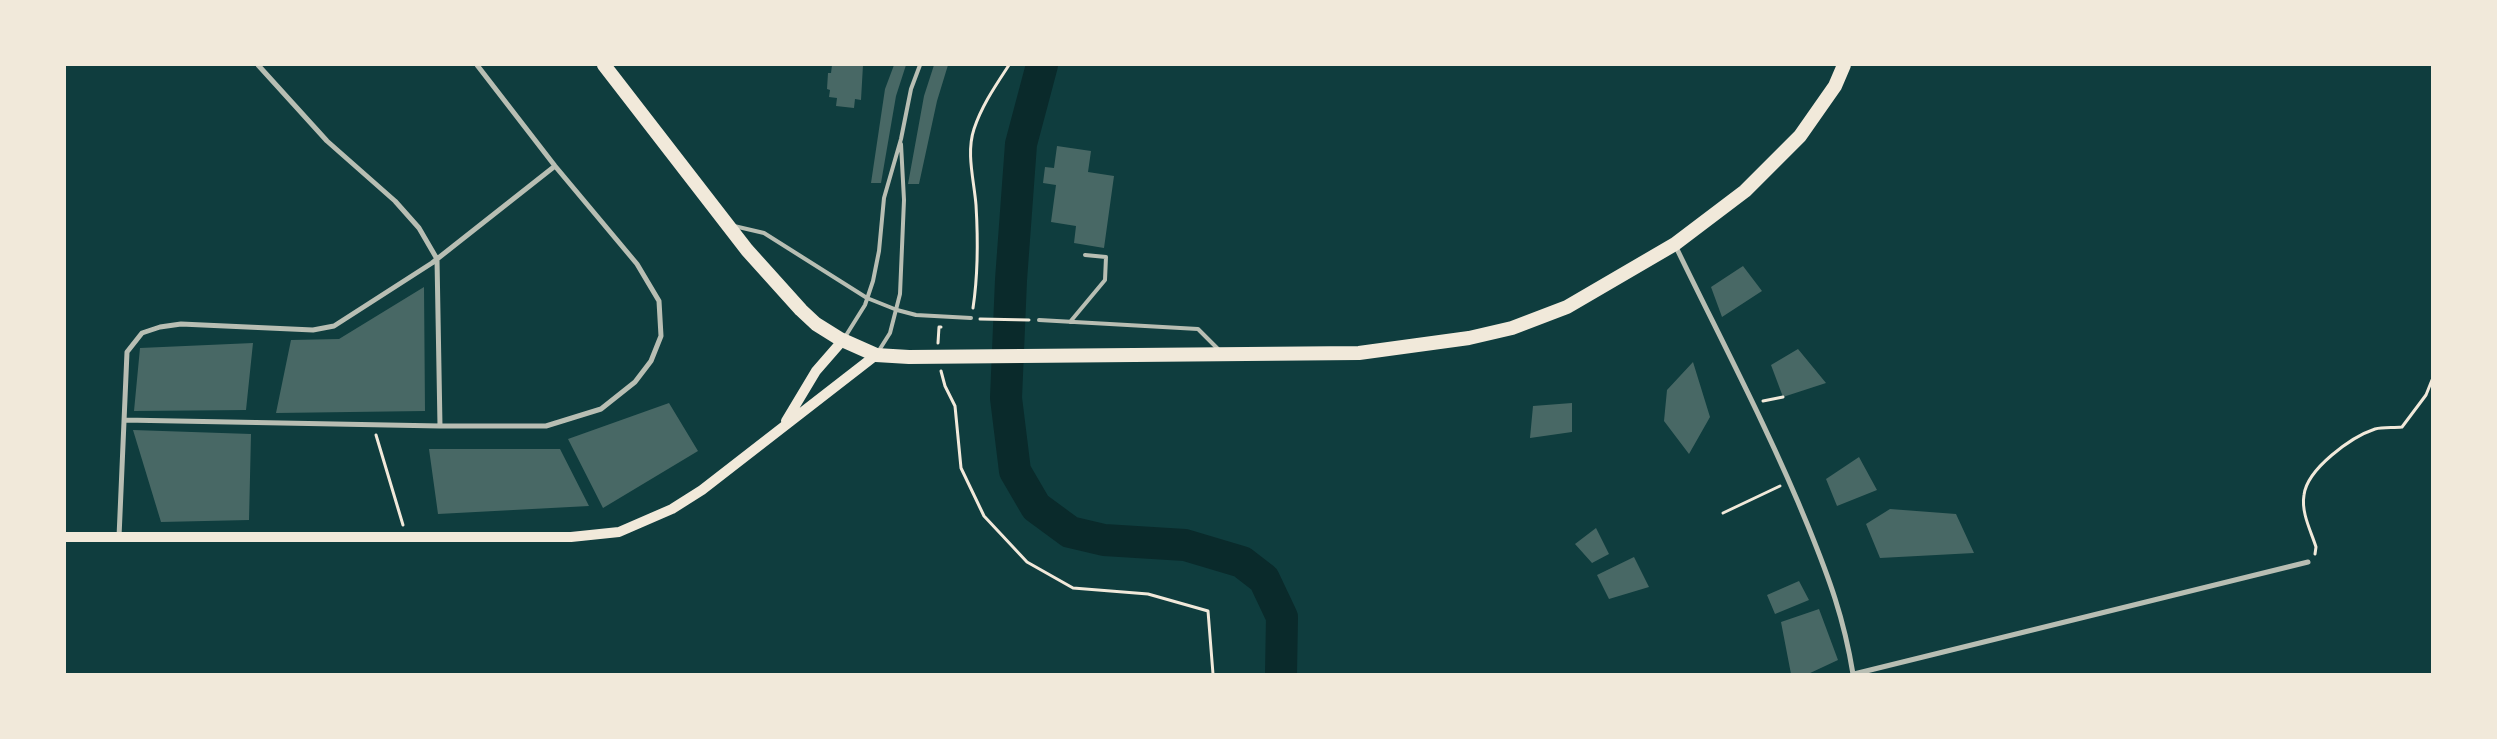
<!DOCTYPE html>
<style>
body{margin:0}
#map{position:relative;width:2497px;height:739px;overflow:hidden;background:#0f3d3e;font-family:"Public Sans",sans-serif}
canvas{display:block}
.frame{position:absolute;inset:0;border:66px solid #f1e9da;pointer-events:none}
</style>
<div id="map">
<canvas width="2497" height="739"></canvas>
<div class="frame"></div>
</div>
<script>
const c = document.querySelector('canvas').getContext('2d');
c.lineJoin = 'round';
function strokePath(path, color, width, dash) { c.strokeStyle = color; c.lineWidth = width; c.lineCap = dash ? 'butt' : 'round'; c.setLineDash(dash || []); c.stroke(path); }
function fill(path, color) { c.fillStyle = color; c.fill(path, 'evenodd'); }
strokePath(new Path2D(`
 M1042,65L1021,144L1011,280L1006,398L1015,471L1036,507L1070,532L1104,540L1185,545L1242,562L1264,579L1282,617L1281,674`), '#0a2a2b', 32);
fill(new Path2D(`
 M832,65H863L861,100L855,99L854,108L836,106L837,98L829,97L830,90L827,89L828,73H831Z
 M894,65H906L896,96L881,183H871L885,89Z
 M934,65H948L937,101L919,184H908L924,96Z
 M1057,146L1091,151L1088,172L1114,176L1104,248L1074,243L1076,226L1051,222L1056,185L1043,183L1045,167L1054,168Z
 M1743,266L1762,291L1722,317L1711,287Z
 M424,287L425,411L276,413L291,340L339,339Z
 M253,343L246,410L134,411L140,348Z
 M1798,349L1826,383L1783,397L1771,365Z
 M1693,362L1710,417L1689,454L1664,421L1667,390Z
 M669,403L698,451L603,508L568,439Z
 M1572,403V432L1530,438L1533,406Z
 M133,430L251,434L249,520L161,522Z
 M429,449H560L589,506L438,514Z
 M1859,457L1877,490L1837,506L1826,479Z
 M1890,509L1956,514L1974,553L1880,558L1866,524Z
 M1596,528L1609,554L1592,563L1575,544Z
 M1634,557L1649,587L1609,599L1597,575Z
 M1799,581L1809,600L1775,614L1767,595Z
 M1819,609L1838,660L1808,674H1791L1781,622Z`), '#486865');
strokePath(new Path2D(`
 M973,308C978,275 978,238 976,205C974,180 966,153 974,129C982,105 996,85 1009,65
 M980,319L1029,320
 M938,343L939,327H941
 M941,371L945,386L955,406L961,468L984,516L1027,562L1073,588L1148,594L1208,611L1213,674
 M1763,401L1783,397
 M376,435L403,525
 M1723,513L1780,486
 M2315,554L2316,547C2311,531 2301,513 2304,495C2307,469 2351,437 2375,429C2383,427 2393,428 2402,427L2426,395L2432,380`), '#f1e9da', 3);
strokePath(new Path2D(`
 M734,226L764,233L867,298L897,310L916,315L971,318
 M1039,320L1198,329L1220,351
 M1070,322L1105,280L1106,257L1085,255
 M845,337L865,305L873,281L879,251L884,198L901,139L911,89L920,65
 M878,352L890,333L900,294L904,200L901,144`), '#b8beb3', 4);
strokePath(new Path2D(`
 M258,65L327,141L395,201L419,228L437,259L440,426
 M1675,245C1720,338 1769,430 1808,526C1829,578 1844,618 1853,674
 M124,420L440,426H546L601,409L635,382L651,361L661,336L659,301L637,264L555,166L477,65
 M119,537L127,352L142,333L160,327L181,324L313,330L334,326L432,263L555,166
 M1854,674L2308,562`), '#b8beb3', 5);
strokePath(new Path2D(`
 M786,421L816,371L843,340
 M65,537H571L619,532L672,509L702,490L876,355`), '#f1e9da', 10);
strokePath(new Path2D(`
 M604,65L747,250L801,310L816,324L840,339L876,355L909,357L1359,353L1469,338L1512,328L1567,307L1675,244L1745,191L1800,136L1835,86L1844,65`), '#f1e9da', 14);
</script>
